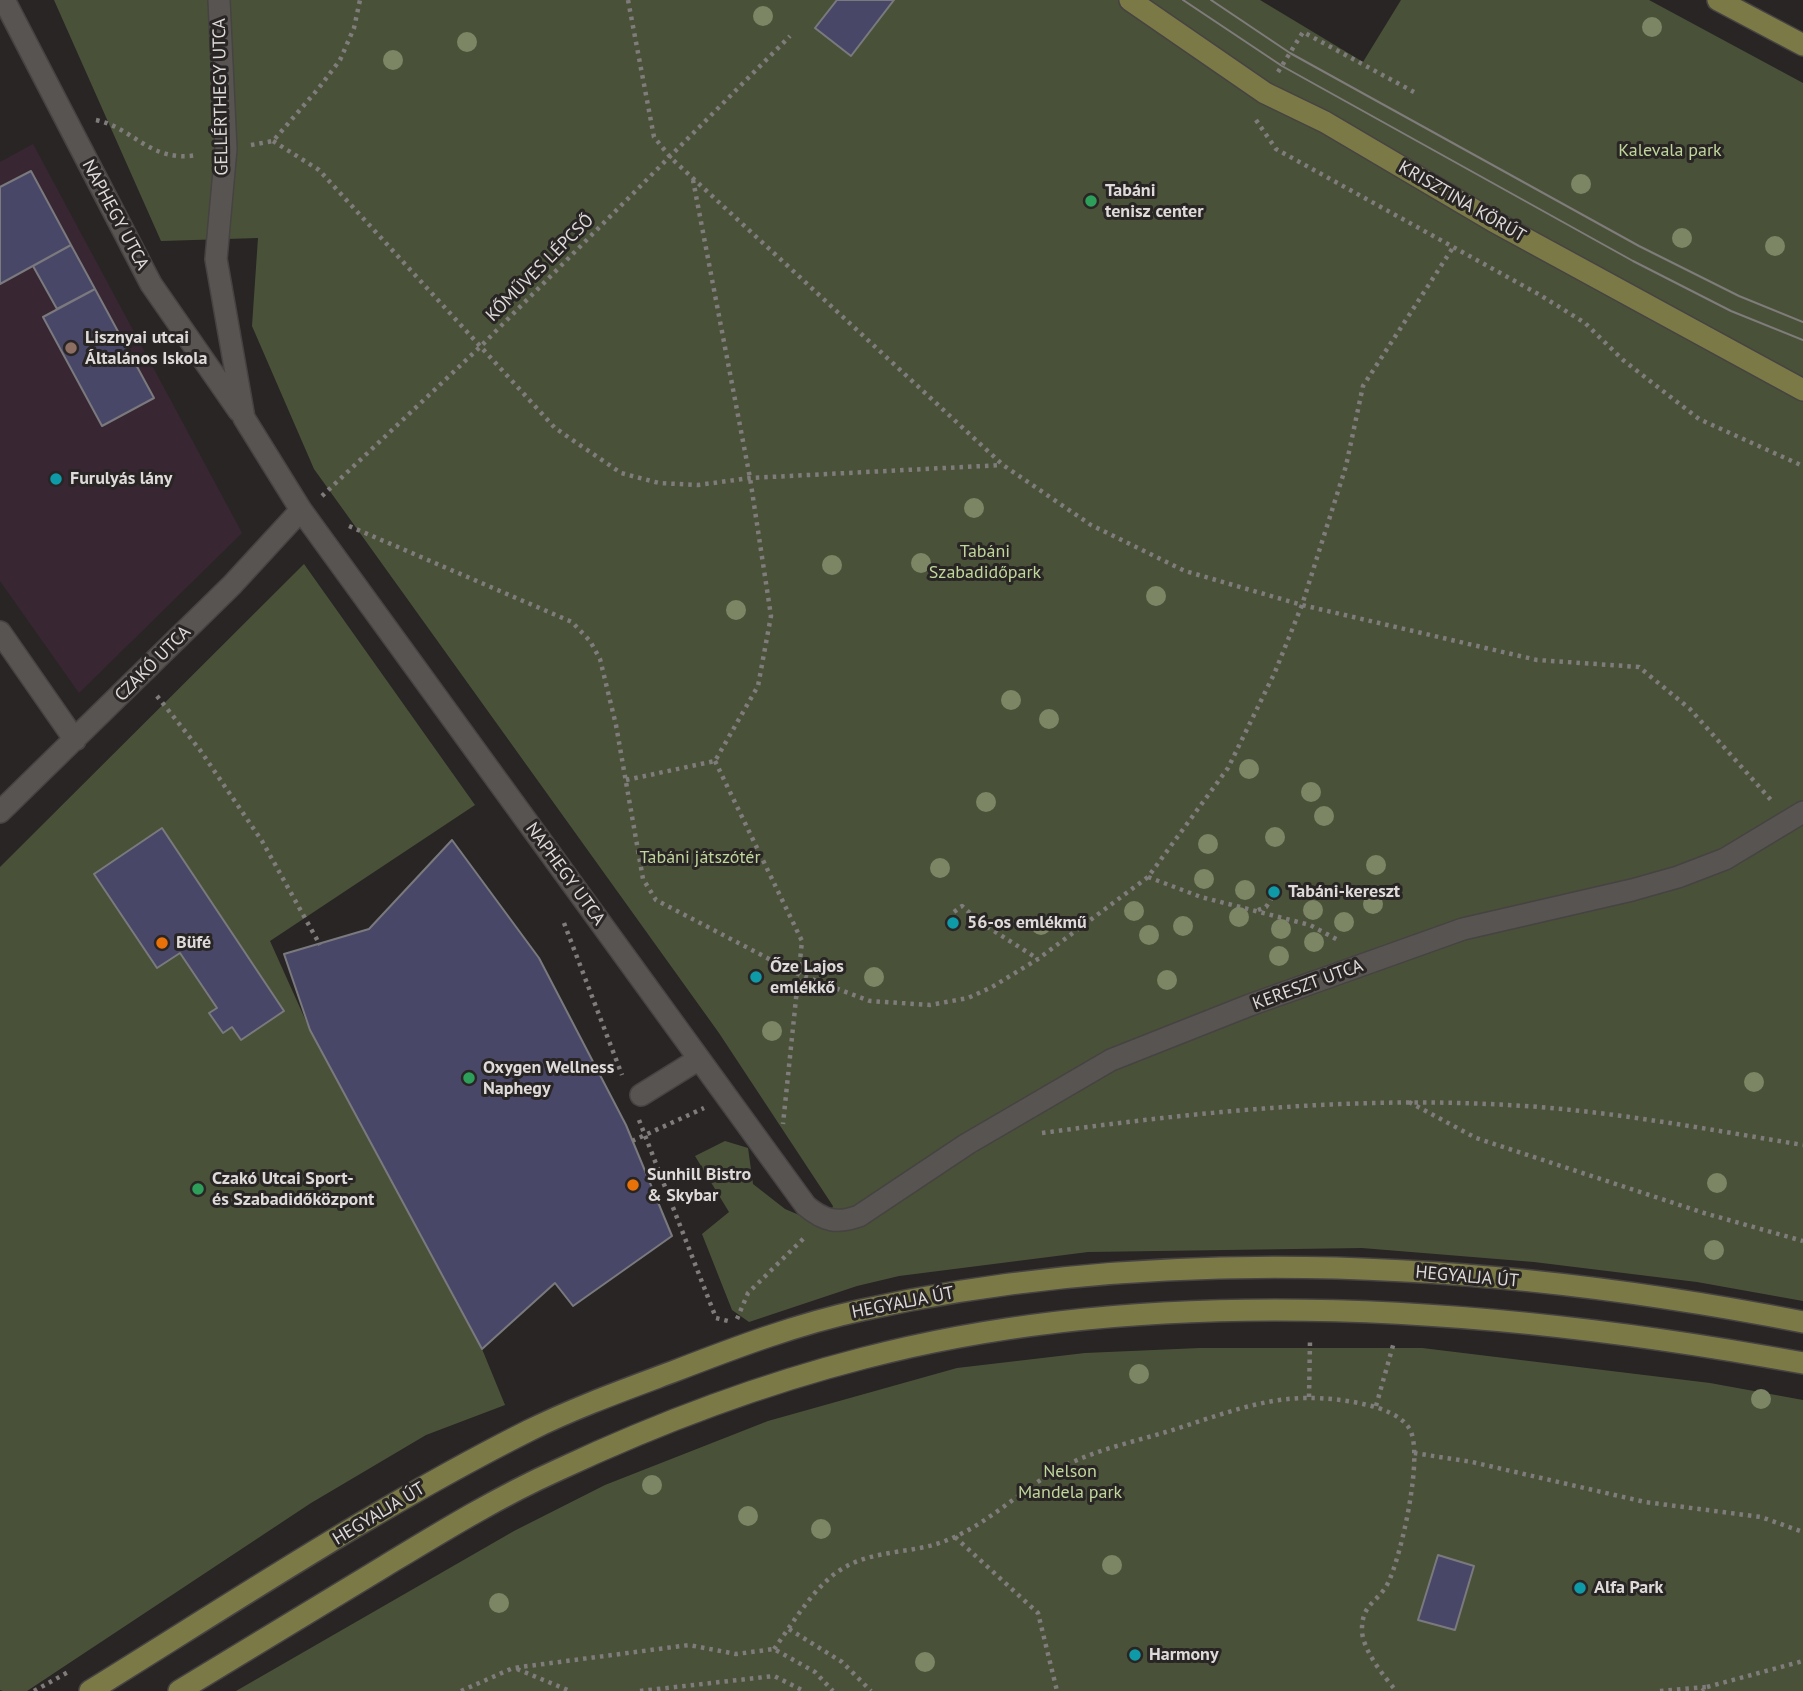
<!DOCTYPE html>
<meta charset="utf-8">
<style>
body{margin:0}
canvas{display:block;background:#282524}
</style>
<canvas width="1803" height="1691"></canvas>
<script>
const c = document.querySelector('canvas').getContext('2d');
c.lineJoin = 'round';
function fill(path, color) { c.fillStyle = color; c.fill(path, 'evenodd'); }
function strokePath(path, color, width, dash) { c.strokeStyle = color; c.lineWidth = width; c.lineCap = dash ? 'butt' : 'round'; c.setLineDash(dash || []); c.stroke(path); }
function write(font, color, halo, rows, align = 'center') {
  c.font = font + ' "PT Sans",sans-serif'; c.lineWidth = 6; c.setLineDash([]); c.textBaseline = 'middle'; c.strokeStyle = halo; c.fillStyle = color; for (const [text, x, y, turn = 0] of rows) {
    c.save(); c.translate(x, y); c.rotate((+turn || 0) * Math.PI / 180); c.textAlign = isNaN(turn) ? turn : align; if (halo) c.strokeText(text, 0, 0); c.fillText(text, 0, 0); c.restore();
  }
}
fill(new Path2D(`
 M33,144L242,533L79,693L0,581V162Z`), '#382732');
fill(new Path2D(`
 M54,0H1260L1363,62L1401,0H1649L1803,83V1301L1697,1282L1534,1262L1362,1248L1088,1252L899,1276L857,1286L749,1322L732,1310L702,1234L729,1212L695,1156L725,1141L748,1148L753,1184L785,1209L825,1226L833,1206L719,1033L314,469L252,326L258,238L161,241Z
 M304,564L475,805L270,941L310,1030L482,1349L505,1405L426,1435L311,1503L27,1691H3L0,1690V867Z
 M1200,1348H1422L1710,1383L1803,1400V1691H236L514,1531L605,1485L768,1421L957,1368L1085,1353Z`), '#495239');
const building = new Path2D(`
 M837,0H894L851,56L815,28Z
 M31,171L71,245L0,284V187Z
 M71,245L95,289L57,309L33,266Z
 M95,289L154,398L102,426L43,317Z
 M162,828L284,1011L241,1040L232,1027L223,1033L209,1013L217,1008L180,953L157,968L94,874Z
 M452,840L539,958L626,1125L672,1236L573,1306L555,1283L482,1349L310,1030L284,954L369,929Z
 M1438,1555L1474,1566L1455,1630L1418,1620Z`);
fill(building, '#494767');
strokePath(building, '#7a7a7e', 2);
const minor = new Path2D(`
 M4,0L151,284L239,411
 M219,0L226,149L216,259L244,418L301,510L806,1206C824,1221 837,1224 859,1216L967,1144L1111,1060L1250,1005L1463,929L1632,890L1678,877L1725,859L1803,812
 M0,632L75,740
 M0,812L232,585L301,510
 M641,1095L699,1059`);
const major = new Path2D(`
 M1130,0L1265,93L1325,122L1493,221L1803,390
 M1718,0L1803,45
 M90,1691C234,1602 377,1507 528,1431C574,1408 624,1390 672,1372C734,1348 797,1324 862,1310C1170,1242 1495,1262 1803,1322
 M179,1691C248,1649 317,1608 385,1566C441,1532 498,1497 558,1470C656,1424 759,1385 864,1358C1161,1280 1504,1308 1803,1363`);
strokePath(minor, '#464342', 24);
strokePath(major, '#464342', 24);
strokePath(new Path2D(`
 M628,0L654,137L671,158L1003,465L1091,525L1185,571L1302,605L1537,660L1639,667L1690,709L1771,800
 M1278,72L1303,32L1414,92
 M96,120C134,128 150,163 197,155
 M1256,120L1276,149L1540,295L1585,323L1623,360L1699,419L1803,466
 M273,141L319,170L555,428L621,473L659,483L698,485L750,478L1002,465
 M251,145L273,141L318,89L340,60L354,28L360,0
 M322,496L481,346L790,36
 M349,526L572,622L590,641L600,659L616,725L643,879L656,900L798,974L870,1001L930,1005L968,998L992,987L1038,959L1148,877L1228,768L1275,672L1302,605L1346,466L1363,386L1452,249
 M157,696L200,750L262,841L320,945
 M715,761L802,941L783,1124
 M626,780L715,761L758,686L771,616L750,478L693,180
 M1148,877L1201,897L1310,925L1338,940
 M1258,910L1266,907L1273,896
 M954,912L962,906L980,922L1038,959
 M564,923L622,1075
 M1409,1102L1476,1138L1704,1213L1803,1241
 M639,1120L716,1318L728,1321
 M1042,1133C1196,1112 1352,1096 1508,1105C1607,1110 1706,1129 1803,1145
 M632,1141L704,1108
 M737,1319L748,1293L804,1238
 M1309,1397L1310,1341
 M1376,1406L1394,1342
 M1414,1453L1472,1462L1645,1502L1761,1517L1803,1532
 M955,1537L1038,1613L1057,1691
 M789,1629L842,1662L871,1691
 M774,1649C794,1622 816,1582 847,1566C876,1550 915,1553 945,1541C993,1523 1028,1481 1075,1461C1104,1448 1136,1441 1166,1432C1212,1418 1262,1397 1310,1398C1336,1398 1394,1404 1409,1428C1425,1452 1401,1557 1388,1583C1378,1603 1361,1603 1362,1632C1364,1652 1384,1676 1396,1691
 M517,1669L570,1691
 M1707,1687L1803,1661
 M34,1691L70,1671
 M461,1691L513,1668L689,1645L736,1654L774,1649L815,1672L833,1691
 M640,1691L774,1676L804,1691
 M1660,1691L1707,1687L1702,1691`), '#7f7c7b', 4.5, [3.5, 5]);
strokePath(minor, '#585452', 21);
strokePath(major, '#7b7a47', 21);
strokePath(new Path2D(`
 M1183,0L1282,66L1633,261L1731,311L1803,340
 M1211,0L1290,53L1639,246L1739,296L1803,322`), '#7f7c7b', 2);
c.fillStyle = '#7c8665';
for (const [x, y] of [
 [763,16],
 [1652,27],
 [467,42],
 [393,60],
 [1581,184],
 [1682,238],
 [1775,246],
 [974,508],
 [921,563],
 [832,565],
 [1156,596],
 [736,610],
 [1011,700],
 [1049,719],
 [1249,769],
 [1311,792],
 [986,802],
 [1324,816],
 [1275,837],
 [1208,844],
 [1376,865],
 [940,868],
 [1204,879],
 [1245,890],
 [1373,904],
 [1313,910],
 [1134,911],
 [1239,917],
 [1344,922],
 [1041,925],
 [1183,926],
 [1281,929],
 [1149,935],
 [1314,942],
 [1279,956],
 [874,977],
 [1167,980],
 [772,1031],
 [1754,1082],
 [1717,1183],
 [1714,1250],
 [1139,1374],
 [1761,1399],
 [652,1485],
 [748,1516],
 [821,1529],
 [1112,1565],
 [499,1603],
 [925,1662]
]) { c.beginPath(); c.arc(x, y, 10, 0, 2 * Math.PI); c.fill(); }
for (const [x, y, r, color] of [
 [1091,201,7,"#2e9e5b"],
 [71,348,7,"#8d6e63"],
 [56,479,7,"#0f9aa8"],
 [1274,892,7,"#0f9aa8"],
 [953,923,7,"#0f9aa8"],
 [162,943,7,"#e8710a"],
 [756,977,7,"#0f9aa8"],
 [469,1078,7,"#2e9e5b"],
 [633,1185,7,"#e8710a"],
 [198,1189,7,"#2e9e5b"],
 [1580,1588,7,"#0f9aa8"],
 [1135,1655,7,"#0f9aa8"]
]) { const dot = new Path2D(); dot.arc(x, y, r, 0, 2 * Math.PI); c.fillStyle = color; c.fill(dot); strokePath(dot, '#282524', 2.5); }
write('18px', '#dddad9', '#282524', [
 ["GELLÉRTHEGY UTCA",221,97,-91],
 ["KRISZTINA KÖRÚT",1462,202,30],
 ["NAPHEGY UTCA",115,215,62],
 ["KŐMŰVES LÉPCSŐ",540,268,-45],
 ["CZAKÓ UTCA",153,664,-45],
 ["NAPHEGY UTCA",565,874,54],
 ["KERESZT UTCA",1308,985,-20],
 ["HEGYALJA ÚT",1467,1277,5],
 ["HEGYALJA ÚT",903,1303,-11],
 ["HEGYALJA ÚT",379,1514,-31]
]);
write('18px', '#c0d69b', '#282524', [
 ["Kalevala park",1670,151],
 ["Tabáni",985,552],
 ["Szabadidőpark",985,573],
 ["Tabáni játszótér",700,858],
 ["Nelson",1070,1472],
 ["Mandela park",1070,1493]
]);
write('bold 18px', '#dddad9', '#282524', [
 ["Tabáni",1105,191],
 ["tenisz center",1105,212],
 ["Lisznyai utcai",85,338],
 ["Általános Iskola",85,359],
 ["Furulyás lány",70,479],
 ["Tabáni-kereszt",1288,892],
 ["56-os emlékmű",967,923],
 ["Büfé",176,943],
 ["Őze Lajos",770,967],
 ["emlékkő",770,988],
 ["Oxygen Wellness",483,1068],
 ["Naphegy",483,1089],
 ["Sunhill Bistro",647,1175],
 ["& Skybar",647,1196],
 ["Czakó Utcai Sport-",212,1179],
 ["és Szabadidőközpont",212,1200],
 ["Alfa Park",1594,1588],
 ["Harmony",1149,1655]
], 'left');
</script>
